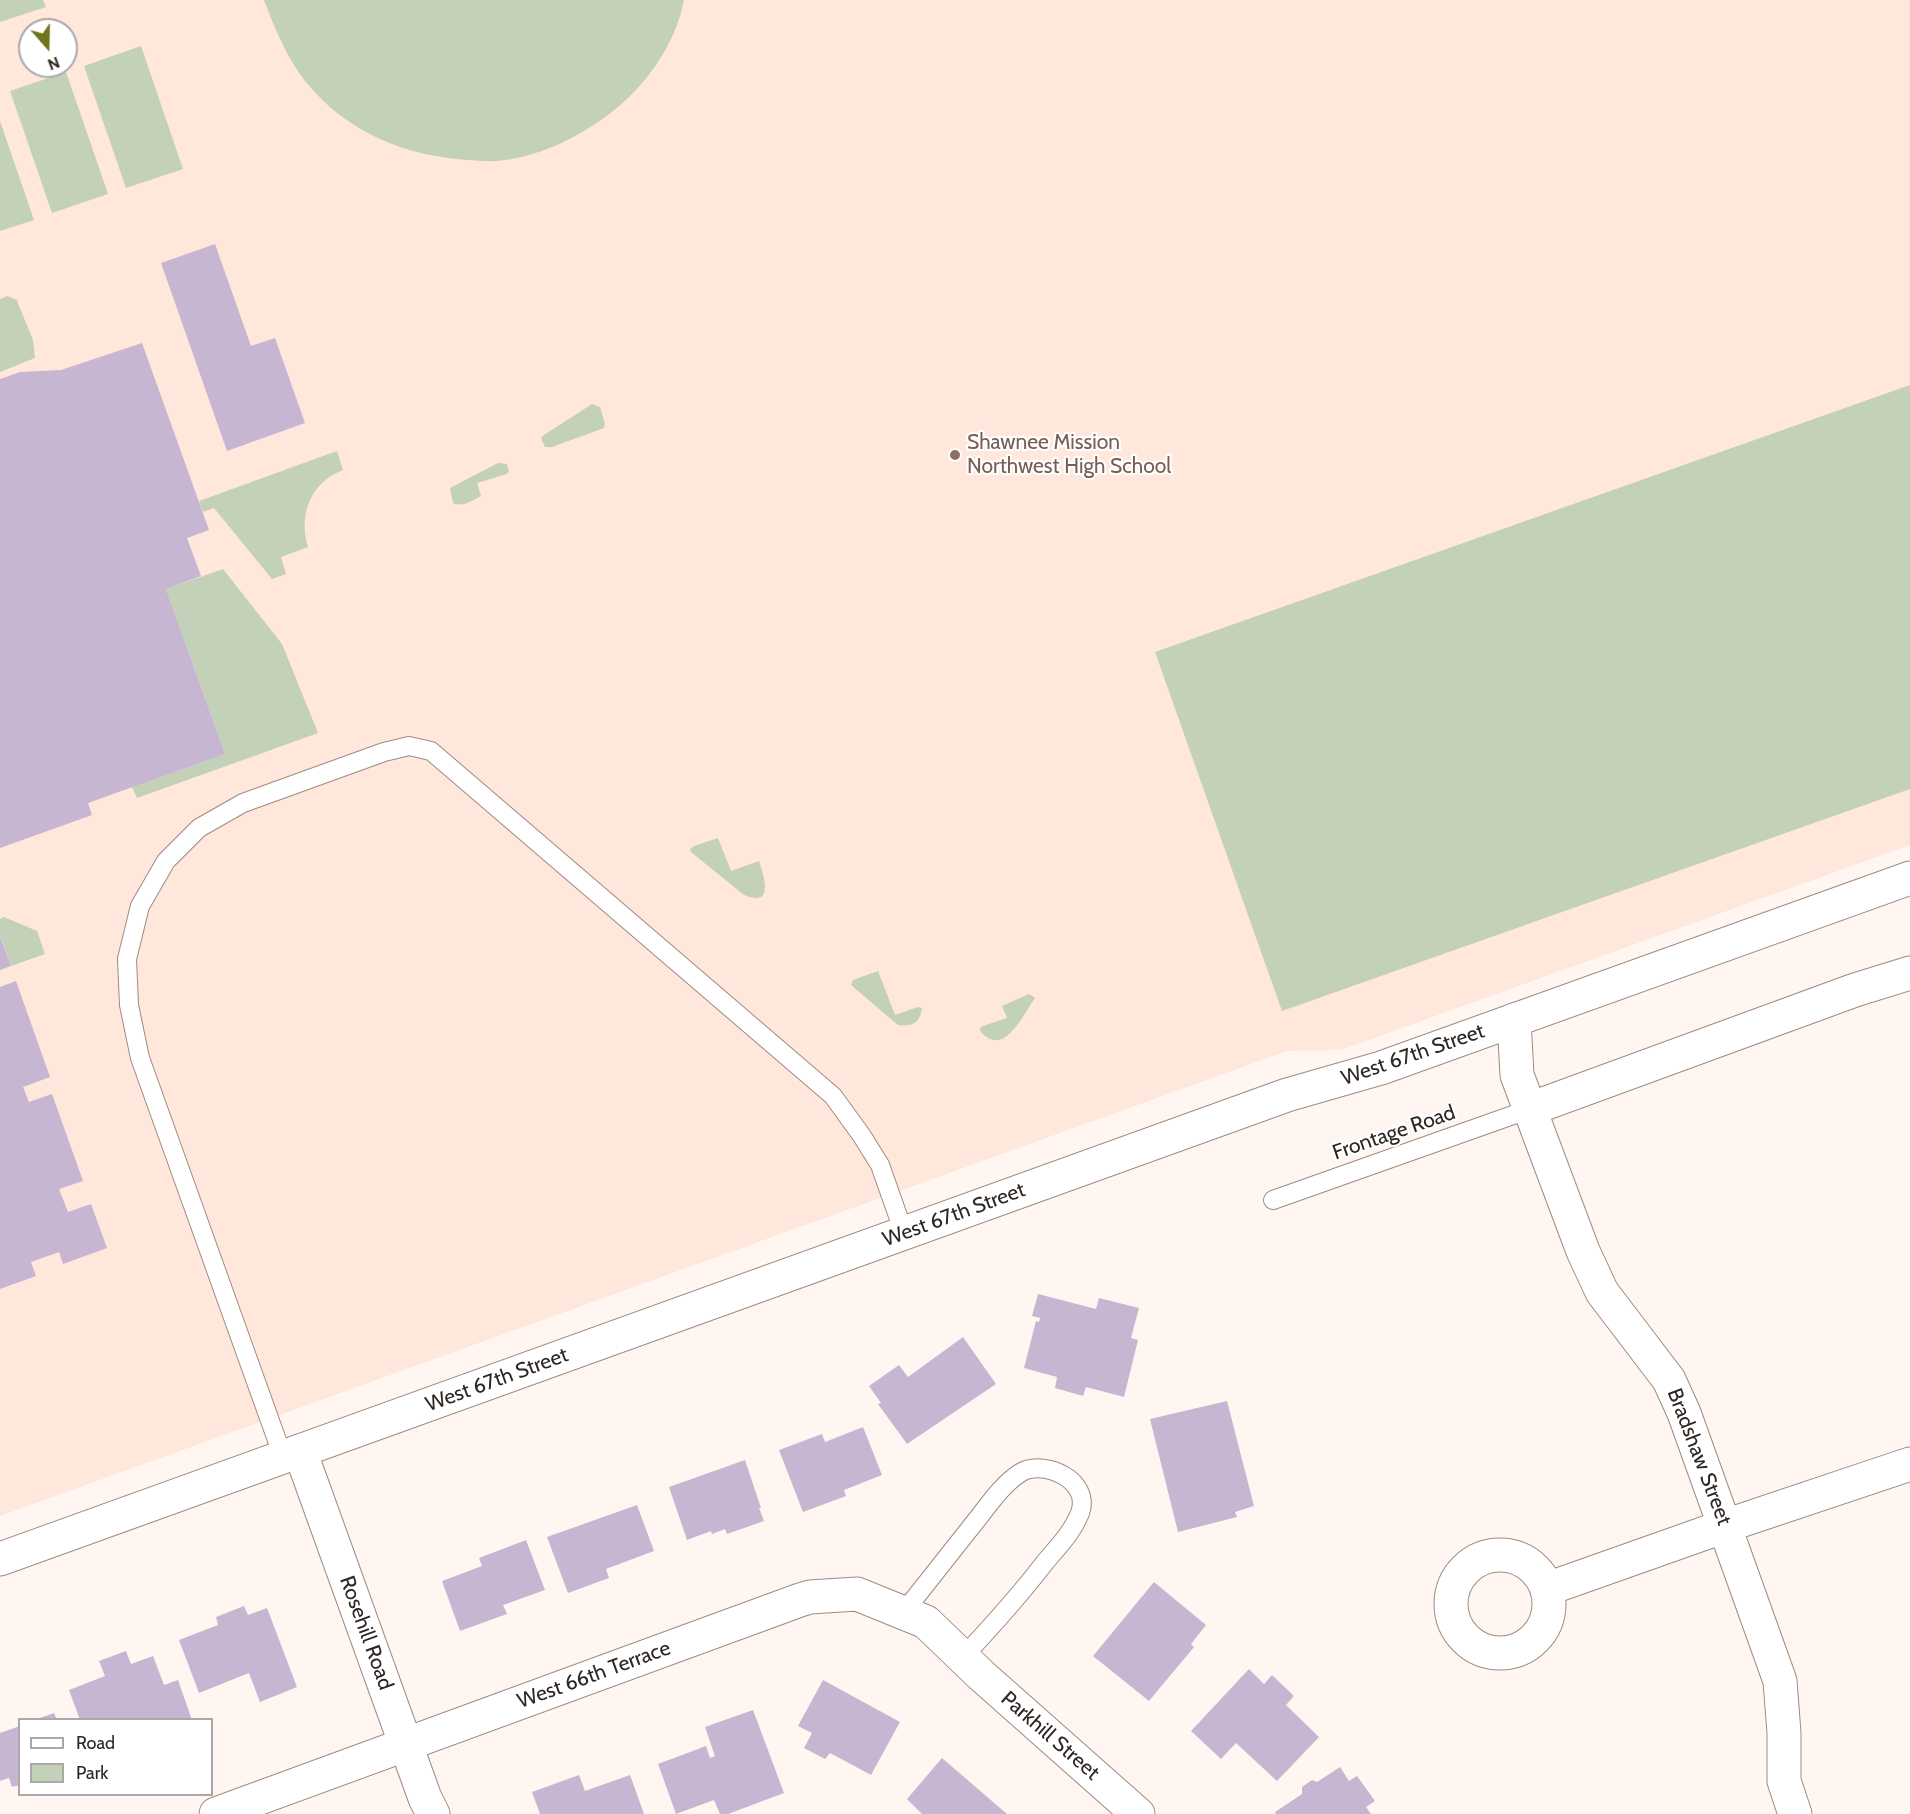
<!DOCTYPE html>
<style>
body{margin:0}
#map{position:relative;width:1910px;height:1814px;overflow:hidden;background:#fff6f2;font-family:Cabin,sans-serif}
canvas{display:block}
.legend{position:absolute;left:18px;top:1718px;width:195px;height:78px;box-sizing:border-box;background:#fff;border:2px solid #aba8a7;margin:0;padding:8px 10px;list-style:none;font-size:18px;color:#2e2622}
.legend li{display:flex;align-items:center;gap:12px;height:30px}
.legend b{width:30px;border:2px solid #aba8a7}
.north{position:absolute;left:18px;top:18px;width:60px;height:60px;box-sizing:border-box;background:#fff;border:2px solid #aba8a7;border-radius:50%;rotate:160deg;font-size:16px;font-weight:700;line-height:24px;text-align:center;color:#2e2622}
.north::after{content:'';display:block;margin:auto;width:21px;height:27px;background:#6f751d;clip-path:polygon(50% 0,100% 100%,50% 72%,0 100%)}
</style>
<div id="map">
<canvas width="1910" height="1814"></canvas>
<ul class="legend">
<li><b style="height:8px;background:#fff"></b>Road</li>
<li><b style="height:16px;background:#c2d1b8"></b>Park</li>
</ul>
<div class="north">N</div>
</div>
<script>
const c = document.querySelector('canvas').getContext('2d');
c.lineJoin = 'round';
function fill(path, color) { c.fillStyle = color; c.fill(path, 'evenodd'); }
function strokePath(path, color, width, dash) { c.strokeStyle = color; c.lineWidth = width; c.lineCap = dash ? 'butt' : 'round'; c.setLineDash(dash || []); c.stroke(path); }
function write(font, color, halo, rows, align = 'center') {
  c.font = font + ' Cabin,sans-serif'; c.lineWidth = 4.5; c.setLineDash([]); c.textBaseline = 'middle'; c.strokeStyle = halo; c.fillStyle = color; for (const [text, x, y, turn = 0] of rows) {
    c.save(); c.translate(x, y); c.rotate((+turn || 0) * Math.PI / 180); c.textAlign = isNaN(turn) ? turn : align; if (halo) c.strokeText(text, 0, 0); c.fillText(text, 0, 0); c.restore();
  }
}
fill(new Path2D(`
 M0,0H1910V845L1341,1050L1287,1051L0,1516ZM30,30H66V66H30Z`), '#ffe7dc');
fill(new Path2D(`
 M0,0H43L46,7L0,22Z
 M264,0H684C675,46 645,87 608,115C575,139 537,158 495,161C487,162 477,160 468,160C405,156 346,132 305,81C286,56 275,29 264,0Z
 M141,46L183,169L126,188L84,66Z
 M66,72L108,194L52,213L10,91Z
 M0,121L34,220L0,231Z
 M7,296L17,300L19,306L33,340L35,358L0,372V299Z
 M1910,385V789L1282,1011L1155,652Z
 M592,404L600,407L605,424L604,428L552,447H545L541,438L544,435Z
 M337,451L343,470C311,482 298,514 308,547L281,557L286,574L272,579L214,508L203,512L199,501Z
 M498,463L507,464L509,471L507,474L477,483L481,496C473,500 462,508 453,503L450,488Z
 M223,569L282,644L318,733L137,798L132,787L225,754L166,589Z
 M718,838L731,871L759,861C764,876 775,908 744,895L691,852L690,849L694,846Z
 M4,917L37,931L45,954L11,966L0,935V919Z
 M878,971L895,1015L918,1007L922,1008C920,1023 912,1027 898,1025L851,985L853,980Z
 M1029,994L1035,998C1023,1015 1004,1058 981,1032L980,1028L983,1026L1007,1018L1002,1006Z`), '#c2d1b8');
fill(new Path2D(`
 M215,244L251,346L275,338L305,423L227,451L161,263Z
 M142,343L209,530L187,538L201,576L166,589L225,754L88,803L92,815L0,848V379L20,372L61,370Z
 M0,936L11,966L0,970Z
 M16,981L50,1077L23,1087L29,1102L52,1094L83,1181L59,1189L68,1212L91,1204L107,1248L63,1264L59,1252L31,1262L36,1276L0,1289V987Z
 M1038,1294L1096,1309L1099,1298L1139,1308L1131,1338L1138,1340L1124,1397L1086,1387L1083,1396L1055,1388L1057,1377L1024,1368L1036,1321L1039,1322L1040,1318L1032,1316Z
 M963,1337L996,1384L907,1444L878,1404L881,1403L869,1386L899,1365L908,1377Z
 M1227,1401L1254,1506L1235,1512L1237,1517L1178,1532L1150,1419Z
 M863,1427L882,1475L844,1490L846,1496L803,1512L779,1450L822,1434L825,1442Z
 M745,1460L761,1508H759L764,1521L727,1534L725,1529L712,1534L711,1531L687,1540L669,1487Z
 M637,1505L654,1551L606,1569L609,1578L568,1593L547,1537Z
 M526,1540L545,1590L503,1605L507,1614L460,1631L442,1581L482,1566L479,1558Z
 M1154,1582L1206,1625L1191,1644L1194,1647L1149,1701L1093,1656Z
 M244,1606L248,1615L267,1608L297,1687L260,1702L249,1673L199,1693L179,1640L218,1625L216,1617Z
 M126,1651L131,1664L153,1656L164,1685L178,1680L192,1720H80L69,1690L105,1676L99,1661Z
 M1249,1669L1264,1684L1272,1675L1294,1696L1286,1705L1319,1737L1277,1781L1236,1743L1221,1759L1191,1731Z
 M823,1680L900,1722L871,1775L830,1753L825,1759L804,1748L812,1733L798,1726Z
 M753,1710L784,1793L728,1814H720L714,1800L676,1814L658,1764L706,1746L710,1758L715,1756L705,1727Z
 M54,1713L57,1720H37V1719Z
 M20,1726V1785L12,1787L9,1778L0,1781V1733Z
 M942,1758L1000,1808L1007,1814H922L907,1799Z
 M1340,1767L1349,1781L1357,1776L1375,1801L1366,1807L1371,1814H1276L1275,1812L1302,1794V1787L1312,1780L1317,1782Z
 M579,1775L585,1791L630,1775L644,1814H540L532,1792Z`), '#c6b6d1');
const service = new Path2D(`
 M1273,1200L1530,1109
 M283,1457L140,1058L129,1005L127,959L140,906L166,861L199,828L243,803L384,752L409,746L431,751L833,1096L862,1136L880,1165L904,1233
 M903,1613C926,1584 948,1556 971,1527C986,1509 1000,1486 1020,1473C1044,1458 1092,1481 1080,1513C1073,1531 1059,1546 1046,1561C1020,1595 992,1626 963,1657`);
const minor = new Path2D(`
 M1514,1020L1517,1075L1583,1251L1602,1292L1669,1380L1684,1413L1780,1681L1784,1733V1781L1795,1814
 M1530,1109L1855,990L1910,973
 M300,1451L425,1798L433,1814
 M1451 1604a49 49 0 1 1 98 0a49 49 0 1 1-98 0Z
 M1547,1589L1725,1526L1910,1464
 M216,1814L800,1600L810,1597L857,1594L926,1622L981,1675L1138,1814`);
const tertiary = new Path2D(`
 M0,1559L1287,1095L1381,1068L1910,878`);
strokePath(service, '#9e8b81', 20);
strokePath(minor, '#9e8b81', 35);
strokePath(tertiary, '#9e8b81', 35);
strokePath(service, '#fff', 18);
strokePath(minor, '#fff', 33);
strokePath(tertiary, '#fff', 33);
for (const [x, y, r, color] of [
 [955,455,6,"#8d6e63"]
]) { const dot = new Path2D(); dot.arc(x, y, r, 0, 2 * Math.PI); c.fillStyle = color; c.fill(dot); strokePath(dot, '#fff', 2); }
write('21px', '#785e54', '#fff', [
 ["Shawnee Mission",967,443],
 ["Northwest High School",967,467]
], 'left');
write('21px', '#2e2622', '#fff', [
 ["West 67th Street",1413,1055,-19],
 ["Frontage Road",1394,1133,-19],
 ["West 67th Street",954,1215,-20],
 ["West 67th Street",497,1380,-20],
 ["Bradshaw Street",1699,1457,69],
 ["Rosehill Road",366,1633,70],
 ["West 66th Terrace",594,1675,-20],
 ["Parkhill Street",1050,1736,41]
]);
</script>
